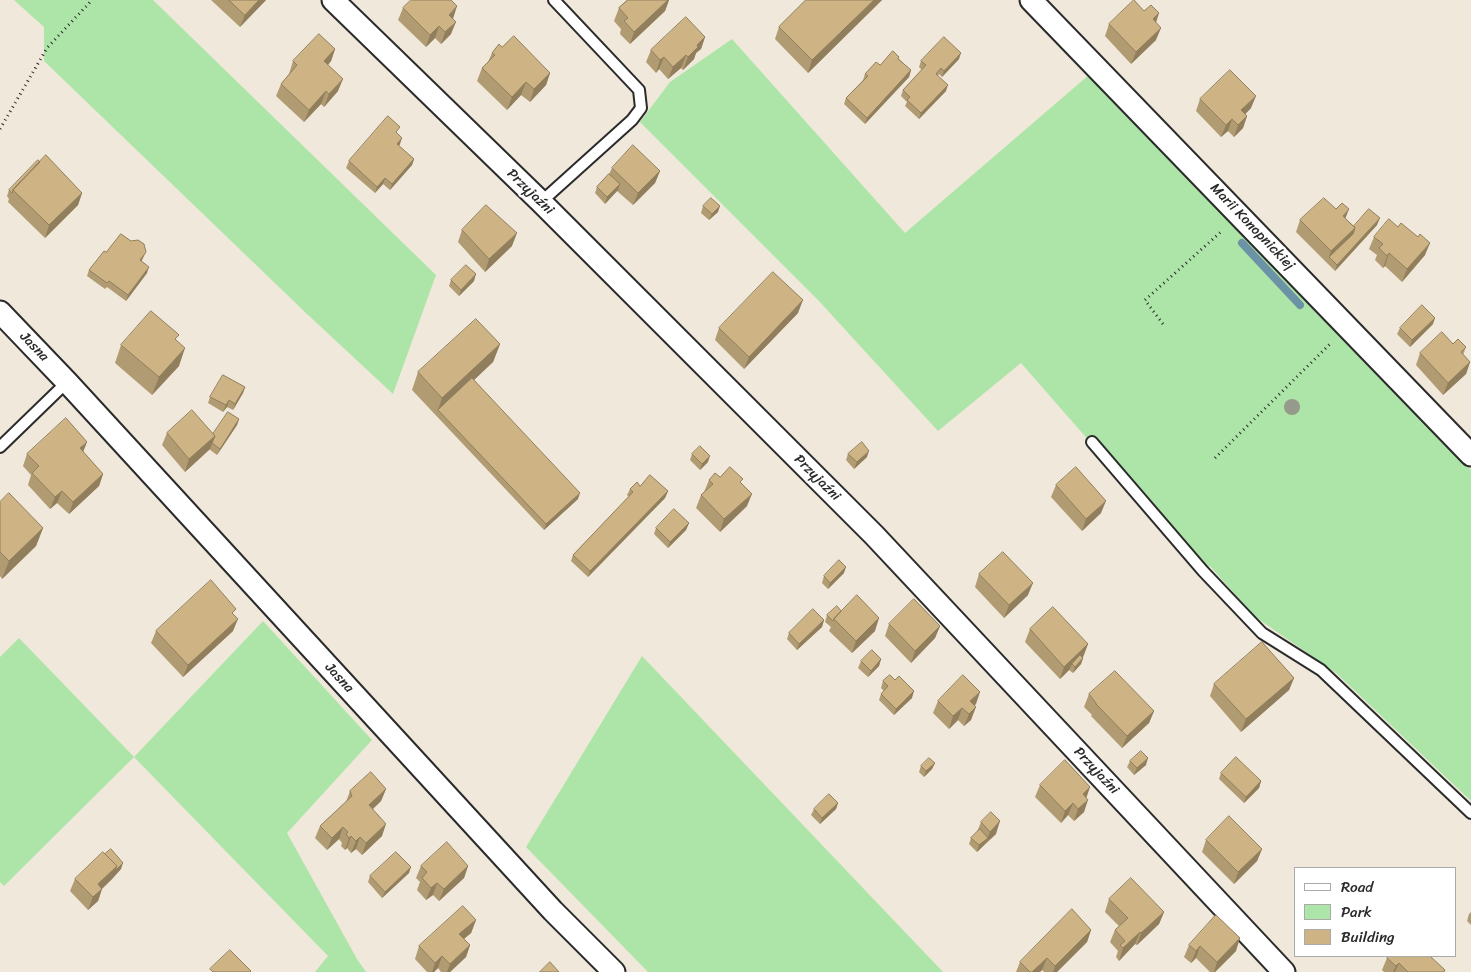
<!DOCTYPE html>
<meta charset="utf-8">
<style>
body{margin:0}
#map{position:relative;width:1471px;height:972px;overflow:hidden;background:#f0e8da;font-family:Sriracha,sans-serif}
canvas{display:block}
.legend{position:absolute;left:1294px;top:867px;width:162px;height:90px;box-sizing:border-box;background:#fff;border:1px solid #aaa;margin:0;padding:6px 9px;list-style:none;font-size:15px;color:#2b2b2b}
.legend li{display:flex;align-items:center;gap:10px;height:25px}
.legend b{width:25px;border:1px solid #aaa}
</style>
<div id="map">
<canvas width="1471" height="972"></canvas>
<ul class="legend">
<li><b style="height:6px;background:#fff"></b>Road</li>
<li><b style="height:14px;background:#ade5a8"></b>Park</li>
<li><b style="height:14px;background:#ceb484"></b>Building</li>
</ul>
</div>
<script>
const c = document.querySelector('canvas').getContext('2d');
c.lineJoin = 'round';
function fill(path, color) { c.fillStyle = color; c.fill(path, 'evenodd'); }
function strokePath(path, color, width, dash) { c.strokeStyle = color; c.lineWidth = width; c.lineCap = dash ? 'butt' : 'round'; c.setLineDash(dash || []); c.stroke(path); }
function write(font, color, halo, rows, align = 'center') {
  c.font = font + ' Sriracha,sans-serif'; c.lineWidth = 4.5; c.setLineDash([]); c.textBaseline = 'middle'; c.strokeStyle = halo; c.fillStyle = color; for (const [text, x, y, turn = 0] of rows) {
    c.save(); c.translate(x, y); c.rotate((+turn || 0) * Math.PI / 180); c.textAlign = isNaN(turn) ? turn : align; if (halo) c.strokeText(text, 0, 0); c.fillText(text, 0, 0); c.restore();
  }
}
fill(new Path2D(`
 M14,0H153L436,275L393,394L306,313L44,61V27Z
 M732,39L905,233L1097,68L1404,395L1471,470V801L1336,673L1254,616L1210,566L1203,571L1021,363L938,431L818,300L640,122L670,82Z
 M263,621L372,740L287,833L357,959L366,972H315L328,956L134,757L4,886L0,882V657L19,638L134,757Z
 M642,656L943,972H648L526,847Z`), '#ade5a8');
strokePath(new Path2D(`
 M1242,243L1300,305`), '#6b93a5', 8);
const service = new Path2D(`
 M541,202L632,120L641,108L639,90L554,0
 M1092,442L1203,571L1262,633L1321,670L1471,813
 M0,447L67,382`);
const minor = new Path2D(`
 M333,0L541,202L874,535L1284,972
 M1031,0L1471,455
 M0,312L67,382L553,911L614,972`);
strokePath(service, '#2b2b2b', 14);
strokePath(minor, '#2b2b2b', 25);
strokePath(new Path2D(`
 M0,129L47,48L92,0
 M1163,324L1145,300L1223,230
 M1215,458L1332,342`), '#2b2b2b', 3, [1, 4]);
strokePath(service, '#fff', 10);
strokePath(minor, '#fff', 21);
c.fillStyle = '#969a8b';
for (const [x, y] of [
 [1292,407]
]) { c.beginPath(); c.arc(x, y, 8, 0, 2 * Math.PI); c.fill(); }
fill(new Path2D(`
 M211,0H266L240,27Z
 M627,0H669L665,11L630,44L620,34L621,29L614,21L619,8Z
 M806,0H882L808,73L775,39L779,27Z
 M403,8L452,19L451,34L441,44L435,38L426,47L398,20Z
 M1156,22V40L1131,64L1105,36L1109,24Z
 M705,37L701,49L696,53L694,59L683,70L681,68L668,79L659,69L656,73L646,62L651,50Z
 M502,47L550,73L546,85L530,102L521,95L507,110L477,81L482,68L488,62L492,53Z
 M335,49L331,61L328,65L338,91L324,107L321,104L304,122L276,96L281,84L289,74L293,61Z
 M899,59L911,70L909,77L865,124L844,104L846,98L863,80L865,74L880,65Z
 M959,59L942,77L939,74L938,76L946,91L919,119L905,106L907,102L901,96L903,90L922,70L919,67L921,61Z
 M1200,99L1251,108L1245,114L1247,116L1243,128L1234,137L1228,131L1221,137L1196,111Z
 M398,134L400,144L399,146L414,159L412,165L390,190L383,184L375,193L346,168L349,161Z
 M612,168L660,171L655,183L633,205L617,191L605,204L595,193L597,187L609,174Z
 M9,190L82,193L78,205L45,238L8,202L9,199L7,196Z
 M703,206L718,212L709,220L701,213Z
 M1345,218L1354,226L1377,225L1335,271L1296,232L1300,220Z
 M462,230L512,246L485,272L458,242Z
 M1374,237L1425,255L1402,282L1385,266L1383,268L1375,260L1377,255L1369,249Z
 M106,252L143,258L141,262L147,273L126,301L107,287L105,289L87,276L89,270Z
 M451,280L474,281L459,296L449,286Z
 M798,313L744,369L715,340L719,328Z
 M1433,324L1410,347L1397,334L1400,328Z
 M500,344L493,362L474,380L578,499L544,530L412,390L418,372Z
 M1453,344L1466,347L1463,355L1470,362L1466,374L1443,395L1416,365L1420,353Z
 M121,345L179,366L152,395L115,363Z
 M245,387L243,393L233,410L227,407L223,412L208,403L210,397Z
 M239,419L237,425L217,455L209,449H210L185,472L162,445L167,433L213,434Z
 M83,452L103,474L99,486L69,514L57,503L50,509L28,485L31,475L23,466L27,454Z
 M692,454L708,462L700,470L690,460Z
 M848,454L867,457L854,469L846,460Z
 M720,477L741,483L747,506L720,532L696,508L701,495L704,492L709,480Z
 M1056,485L1101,513L1082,531L1051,497Z
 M640,486L668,491L665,498L588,577L571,561L573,555L629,497L627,495L630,489Z
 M0,502L43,528L36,546L2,579L0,576Z
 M689,523L686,530L668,548L654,534L656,528Z
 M844,573L828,589L822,583L824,576Z
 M979,574L1028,595L1004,618L975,587Z
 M841,611L875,631L852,653L829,631L831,627L825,622L827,615Z
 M234,615L233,631L183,677L151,643L156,631Z
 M824,620L822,627L797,650L787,639L789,633Z
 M889,624L940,626L935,638L911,663L885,636Z
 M1030,629L1088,644L1083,657V658L1081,664L1073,673L1069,670L1060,679L1025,642Z
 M881,659L879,666L868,677L858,668L861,661Z
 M1294,678L1289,690L1241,732L1210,696L1214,684Z
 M883,681L912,698L894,715L879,700L881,694L884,691L881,688Z
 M1089,694L1154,711L1149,723L1122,748L1091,716L1092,715L1084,707Z
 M938,701L976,704L974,705L971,720L964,726L958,720L949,729L933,713Z
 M1130,761L1146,765L1134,775L1127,767Z
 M935,763L932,769L924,777L919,772L921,766Z
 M1221,773L1261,781L1259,788L1244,803L1219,779Z
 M1040,785L1086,797L1084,812L1074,821L1068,815L1061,823L1035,797Z
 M386,789L381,801L373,809L382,836L362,855L356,849L351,853L347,848L345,850L341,846L342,843L339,839L327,850L315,838L320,826L346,802L350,791Z
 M838,803L836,809L820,824L811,815L814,809Z
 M981,822L996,834L977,852L969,844L971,838L977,832Z
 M1206,840L1262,849L1257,861L1234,884L1202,852Z
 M421,866H468L464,878L439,901L433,895L426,900L417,890L420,882L416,878Z
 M121,869L112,879L102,889L98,901L88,910L70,891L75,879Z
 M409,873L382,898L368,882L370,876Z
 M1109,899L1164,912L1159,924L1137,945L1135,944L1119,961L1116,957L1118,951L1110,942L1115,930L1119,926L1105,912Z
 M1471,912V925L1467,921L1469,914Z
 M476,920L471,933L464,939L470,945L466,957L450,972H441L438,968L434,972H427L415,959L419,946Z
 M1091,930L1087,942L1057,972H1044L1042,970L1040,972H1016L1020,962Z
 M1189,945L1236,951L1215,972H1210L1196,958L1191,963L1184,957Z
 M1387,958L1445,972H1384L1382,970Z`), '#b19b72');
fill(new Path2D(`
 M259,0H266L240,27L245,15Z
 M668,0H669L665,11L630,44L634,32Z
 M874,0H882L808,73L812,60Z
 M457,6L453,19L444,28L449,15Z
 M1159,13L1155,26L1153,19Z
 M456,22L451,34L441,44L445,32Z
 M439,26L435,38L426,47L430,35Z
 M1161,28L1156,40L1131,64L1136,52Z
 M705,37L701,49L696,53L694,59L683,70L688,57L697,45Z
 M335,49L331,61L320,74L324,61Z
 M961,53L959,59L942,77L944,71Z
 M686,55L681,68L668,79L673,67Z
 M664,57L659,69L656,73L660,60Z
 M911,70L909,77L865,124L867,118Z
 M550,73L546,85L530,102L534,89Z
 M343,79L338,91L324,107L329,94Z
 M526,82L521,95L507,110L512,97Z
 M948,85L946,91L919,119L921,113Z
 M326,91L321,104L304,122L309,110Z
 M1256,96L1251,108L1237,123L1241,110Z
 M1247,116L1243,128L1234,137L1238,125Z
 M1232,119L1228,131L1221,137L1226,125Z
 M402,138L400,144L395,150L397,144Z
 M414,159L412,165L390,190L392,184Z
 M660,171L655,183L633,205L638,193Z
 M385,178L383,184L375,193L377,187Z
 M620,184L618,190L605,204L607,197Z
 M82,193L78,205L45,238L49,225Z
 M720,206L718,212L709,220L712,214Z
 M1349,209L1344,222L1343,216Z
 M1380,218L1377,225L1335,271L1337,265Z
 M1355,228L1351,240L1329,257L1331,251Z
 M517,233L512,246L485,272L489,259Z
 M1430,243L1425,255L1402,282L1407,269Z
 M146,252L143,258L138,267L140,260Z
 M1389,253L1385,266L1383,268L1387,256Z
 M149,267L147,273L126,301L128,295Z
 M476,274L474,281L459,296L461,290Z
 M803,300L798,313L744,369L749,357Z
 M1435,318L1433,324L1410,347L1412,340Z
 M500,344L493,362L440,412L438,410L442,398Z
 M185,348L179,366L152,395L159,377Z
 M1470,362L1466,374L1443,395L1448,383Z
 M245,387L243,393L233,410L235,404Z
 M229,400L227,407L223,412L226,405Z
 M239,419L237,425L217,455L220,449Z
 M215,436L210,449L185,472L189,459Z
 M87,442L82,455L80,448Z
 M869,451L867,457L854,469L857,462Z
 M710,456L708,462L700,470L702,464Z
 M103,474L99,486L69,514L73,502Z
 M62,491L57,503L50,509L55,497Z
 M668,491L665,498L588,577L590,571Z
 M580,493L578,499L544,530L546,524Z
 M752,494L747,506L720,532L724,519Z
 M1106,501L1101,513L1082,531L1086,519Z
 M689,523L686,530L668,548L670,542Z
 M43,528L36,546L2,579L9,561Z
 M846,567L844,573L828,589L830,583Z
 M1033,583L1028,595L1004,618L1009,605Z
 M879,618L875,631L852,653L856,641Z
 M238,619L233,631L183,677L188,665Z
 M824,620L822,627L797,650L799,644Z
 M940,626L935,638L911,663L915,651Z
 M1088,644L1083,657L1074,666L1072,664L1069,670L1060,679L1064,667Z
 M1083,658L1081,664L1073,673L1075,667Z
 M881,659L879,666L868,677L871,671Z
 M1294,678L1289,690L1241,732L1246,719Z
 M914,691L912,698L894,715L896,709Z
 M980,692L976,704L967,712L970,701Z
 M976,707L971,720L964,726L969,714Z
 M962,708L958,720L949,729L953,716Z
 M1154,711L1149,723L1122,748L1127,736Z
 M1148,758L1146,765L1134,775L1137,768Z
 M935,763L932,769L924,777L926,771Z
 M1261,781L1259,788L1244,803L1246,797Z
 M1090,787L1086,799L1083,794Z
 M386,789L381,801L364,817L369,805Z
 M1088,800L1084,812L1074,821L1078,809Z
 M838,803L836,809L820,824L822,818Z
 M1073,803L1068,815L1061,823L1065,811Z
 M1000,821L996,834L985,844L990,832Z
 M386,824L382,836L362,855L366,843Z
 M343,827L339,839L327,850L332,838Z
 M351,836L347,848L345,850L349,838Z
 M360,837L356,849L351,853L356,841Z
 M988,838L985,844L977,852L979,845Z
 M1262,849L1257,861L1234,884L1238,872Z
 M123,863L121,869L112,879L93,897L98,884L117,866Z
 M468,866L464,878L439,901L444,889Z
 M411,867L409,873L382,898L385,892Z
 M437,883L433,895L426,900L431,888Z
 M102,889L98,901L88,910L93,897Z
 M1164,912L1159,924L1137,945L1141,933Z
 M476,920L471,933L455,946L459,934Z
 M1091,930L1087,942L1057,972H1053L1055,966Z
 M1140,932L1135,944L1119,961L1123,948Z
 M1240,938L1236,951L1215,972H1214L1217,962Z
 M470,945L466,957L450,972H447L450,964Z
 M1200,946L1196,958L1191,963L1196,951Z
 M442,956L438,968L434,972H432L435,963Z
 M1047,958L1042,970L1040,972H1032Z
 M1399,963L1395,972H1393L1396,966Z`), '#907e5c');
const building = new Path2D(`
 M229,0H259L245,15Z
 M411,0H451L457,6L449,15L456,22L445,32L439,26L430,35L403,8Z
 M628,0H668L634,32L624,21L628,18L619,8Z
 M806,0H874L812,60L779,27Z
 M1134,0L1144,11L1151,5L1159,13L1153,19L1161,28L1136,52L1109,24Z
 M686,17L705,37L697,45L698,47L688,57L686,55L673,67L664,57L660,60L651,50Z
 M319,34L335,49L324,61L343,79L329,94L326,91L309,110L281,84L297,65L293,61Z
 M514,36L550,73L534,89L526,82L512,97L482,68L495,55L492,53L499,44L502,47Z
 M944,37L961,53L944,71L941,68L936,74L948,85L921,113L907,100L910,97L903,90L926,65L921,61Z
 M893,51L899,57L898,59L911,70L867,118L846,98L868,76L865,74L876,62L880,65Z
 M1230,70L1256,96L1241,110L1247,116L1238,125L1232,119L1226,125L1200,99Z
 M388,116L400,127L396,132L402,138L397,144L414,159L392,184L385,178L377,187L349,161Z
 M633,145L660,171L638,193L612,168Z
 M46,155L82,193L49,225L13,190Z
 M38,160L40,162L13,190L12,193L9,190Z
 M609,174L620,184L607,197L597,187Z
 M711,198L720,206L712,214L703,206Z
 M1324,198L1336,209L1342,203L1349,209L1343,216L1355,228L1331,251L1300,220Z
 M486,205L517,233L489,259L462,230Z
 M1369,209L1380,218L1337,265L1329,257L1353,234L1355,228L1354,226Z
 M1389,219L1398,227L1401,223L1418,237L1420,234L1430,243L1407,269L1389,253L1387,256L1379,248L1383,244L1374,237Z
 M121,234L131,241L138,240L144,244L146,252L140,260L149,267L128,295L109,281L107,283L89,270L104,251L106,252Z
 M466,265L476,274L461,290L451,280Z
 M773,272L803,300L749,357L719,328Z
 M1422,305L1435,318L1412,340L1400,328Z
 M151,311L177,333L179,335L175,339L185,348L159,377L121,345Z
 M476,319L500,344L442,398L418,372Z
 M1442,332L1453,344L1458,339L1466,347L1461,352L1470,362L1448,383L1420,353Z
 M223,375L245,387L235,404L229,400L226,405L210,397Z
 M472,378L580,493L546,524L438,410Z
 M192,410L215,436L189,459L167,433Z
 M228,412L239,419L220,449L212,443L215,436L213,434Z
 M66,418L87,442L80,448L103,474L73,502L62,491L55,497L32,473L39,466L27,454Z
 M862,442L869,451L857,462L848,454Z
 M700,446L710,456L702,464L692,454Z
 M730,467L743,479L740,482L752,494L724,519L701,495L713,484L709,480L715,473L720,477Z
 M1076,467L1106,501L1086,519L1056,485Z
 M650,475L668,491L590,571L573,555L633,492L630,489L637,482L640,486Z
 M9,493L43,528L9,561L0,552V502Z
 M674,509L689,523L670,542L656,528Z
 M1003,552L1033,583L1009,605L979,574Z
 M839,560L846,567L830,583L824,576Z
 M211,580L236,609L232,613L238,619L188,665L156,631Z
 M857,595L879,618L856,641L834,619Z
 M914,599L940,626L915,651L889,624Z
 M837,606L841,611L834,619L833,621L827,615Z
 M1053,607L1088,644L1064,667L1030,629Z
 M813,609L824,620L799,644L789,633Z
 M1262,642L1294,678L1246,719L1214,684Z
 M872,650L881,659L871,671L861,661Z
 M1080,655L1083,658L1075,667L1072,664Z
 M1115,671L1154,711L1127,736L1096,704V703L1089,694Z
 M890,675L895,680L899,676L914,691L896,709L881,694L888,686L883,681Z
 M963,675L980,692L970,701L976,707L969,714L962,708L953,716L938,701Z
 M1141,751L1148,758L1137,768L1130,761Z
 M1236,757L1261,781L1246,797L1221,773Z
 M929,758L935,763L926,771L921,766Z
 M1065,760L1090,787L1083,794L1088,800L1078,809L1073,803L1065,811L1040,785Z
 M371,772L386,789L369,805L386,824L366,843L360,837L356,841L351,836L349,838L346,834L348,832L343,827L332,838L320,826L352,796L350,791Z
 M829,794L838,803L822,818L814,809Z
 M991,812L1000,821L990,832L981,822Z
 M1229,816L1262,849L1238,872L1206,840Z
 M980,829L988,838L979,845L971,838Z
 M447,842L468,866L444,889L437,883L431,888L422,878L427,872L421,866Z
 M111,849L123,863L115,871L117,866L105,854Z
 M103,852L117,866L98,884L102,889L93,897L75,879Z
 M396,852L411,867L385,892L370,876Z
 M1131,878L1164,912L1141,933L1140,932L1123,948L1120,945L1125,941L1115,930L1128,918L1109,899Z
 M463,906L476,920L459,934L470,945L450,964L442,956L435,963L419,946Z
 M1072,909L1091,930L1055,966L1047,958L1032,972H1030L1020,962Z
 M1216,915L1240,938L1217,962L1200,946L1196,951L1189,945Z
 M230,950L251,971L250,972H213L210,969Z
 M1389,956H1426L1427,957L1430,956L1445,970L1444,972H1408L1399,963L1396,966L1387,958Z
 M550,962L559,972H540Z`);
fill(building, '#ceb484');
strokePath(building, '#907e5c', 1);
write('14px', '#2b2b2b', '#fff', [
 ["Przyjaźni",530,192,44],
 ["Marii Konopnickiej",1252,227,46],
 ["Jasna",34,347,46],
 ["Przyjaźni",817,478,45],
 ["Jasna",339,678,47],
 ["Przyjaźni",1096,771,47]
]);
</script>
